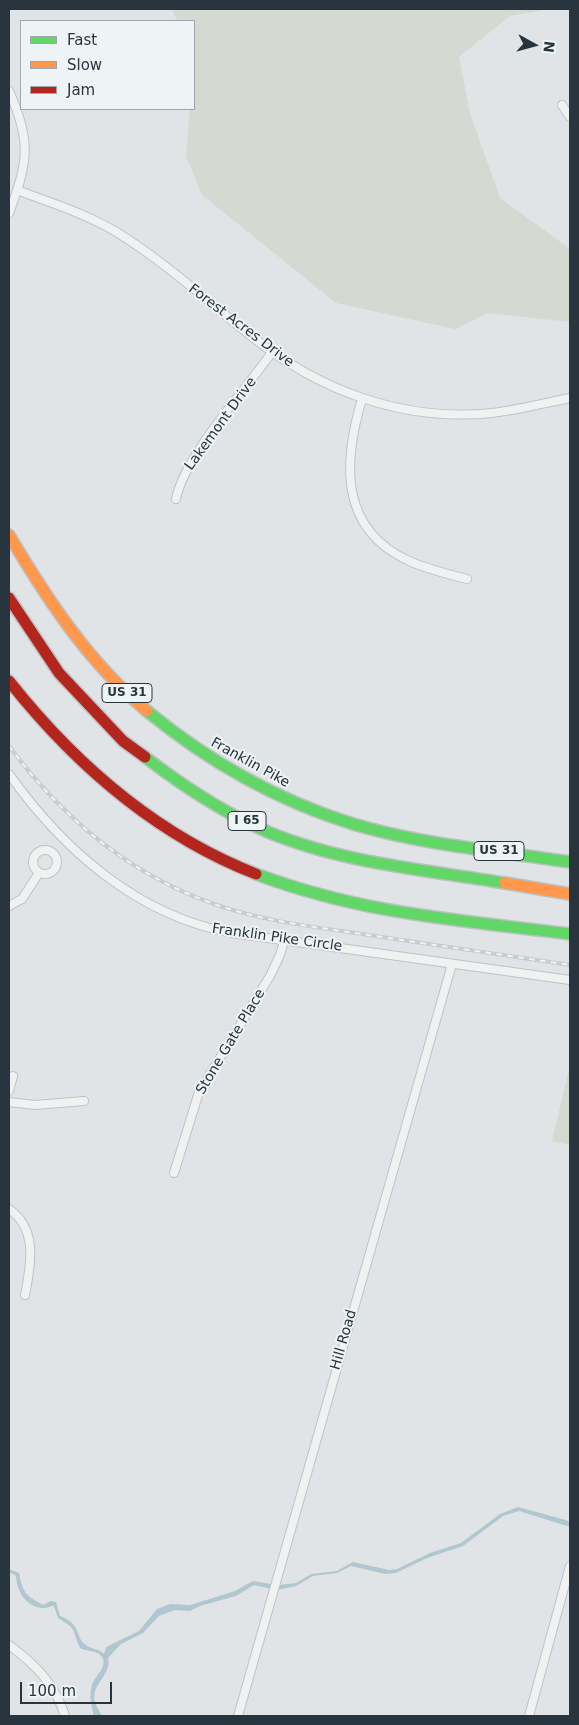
<!DOCTYPE html>
<style>
body{margin:0}
#map{position:relative;width:579px;height:1725px;overflow:hidden;background:#e1e4e6;font-family:"DejaVu Sans",sans-serif}
canvas{display:block}
.frame{position:absolute;inset:0;border:10px solid #28353e;pointer-events:none}
.legend{position:absolute;left:20px;top:20px;width:175px;height:90px;box-sizing:border-box;background:#eef3f5;border:1px solid #9fa7ac;margin:0;padding:6px 9px;list-style:none;font-size:15px;color:#28353e}
.legend li{display:flex;align-items:center;gap:10px;height:25px}
.legend b{width:25px;border:1px solid #9fa7ac}
.north{position:absolute;left:509px;top:20px;width:50px;height:50px;-webkit-text-stroke:4px #eef3f5;paint-order:stroke;rotate:97deg;font-size:14px;font-weight:700;line-height:20px;text-align:center;color:#28353e}
.north::after{content:'';display:block;margin:auto;width:18px;height:22px;background:#28353e;clip-path:polygon(50% 0,100% 100%,50% 72%,0 100%)}
.scale{position:absolute;left:20px;top:1682px;width:92px;height:22px;box-sizing:border-box;border:2px solid #28353e;border-top:0;padding-left:6px;font-size:15px;line-height:18px;white-space:nowrap;color:#28353e;-webkit-text-stroke:4px #eef3f5;paint-order:stroke}
</style>
<div id="map">
<canvas width="579" height="1725"></canvas>
<div class="frame"></div>
<ul class="legend">
<li><b style="height:6px;background:#63d668"></b>Fast</li>
<li><b style="height:6px;background:#ff974d"></b>Slow</li>
<li><b style="height:6px;background:#b3261e"></b>Jam</li>
</ul>
<div class="north">N</div>
<div class="scale">100 m</div>
</div>
<script>
const c = document.querySelector('canvas').getContext('2d');
c.lineJoin = 'round';
function fill(path, color) { c.fillStyle = color; c.fill(path, 'evenodd'); }
function strokePath(path, color, width, dash) { c.strokeStyle = color; c.lineWidth = width; c.lineCap = dash ? 'butt' : 'round'; c.setLineDash(dash || []); c.stroke(path); }
function write(font, color, halo, rows, align = 'center') {
  c.font = font + ' "DejaVu Sans",sans-serif'; c.lineWidth = 4; c.setLineDash([]); c.textBaseline = 'middle'; c.strokeStyle = halo; c.fillStyle = color; for (const [text, x, y, turn = 0] of rows) {
    c.save(); c.translate(x, y); c.rotate((+turn || 0) * Math.PI / 180); c.textAlign = isNaN(turn) ? turn : align; if (halo) c.strokeText(text, 0, 0); c.fillText(text, 0, 0); c.restore();
  }
}
fill(new Path2D(`
 M172,9H549L510,16L459,57L470,113L500,198L570,249V322L487,313L455,329L336,303L202,195L186,156L190,109H194V21H177Z
 M570,1065V1145L552,1141Z`), '#d4dad1');
fill(new Path2D(`
 M518,1507L566,1520L570,1522V1527L519,1511L503,1516L463,1546L427,1558L396,1573L385,1574L351,1566L337,1573L313,1576L296,1586L277,1590L254,1585L236,1596L200,1606L190,1611L175,1610L159,1616L143,1633L121,1644L108,1658C112,1676 90,1684 95,1702C96,1707 100,1711 102,1716H94C91,1705 89,1696 92,1685C94,1676 112,1664 99,1654C93,1650 86,1651 80,1648C71,1628 78,1630 58,1618L54,1606C50,1606 46,1609 42,1608C25,1606 17,1591 16,1576L9,1572V1569L19,1573C23,1593 25,1595 43,1605L51,1601L56,1602L60,1616C82,1624 75,1638 86,1645C92,1650 99,1648 104,1654L106,1647L139,1631L157,1609L170,1604L190,1605L235,1591L253,1581L278,1585L296,1583L311,1574L337,1571L353,1562L389,1570L397,1569L430,1553L461,1543L500,1514Z`), '#b0c7d0');
const street = new Path2D(`
 M9,91C32,142 28,162 9,213
 M562,105L570,117
 M17,190C51,203 87,214 118,233C165,262 207,301 250,335C319,391 403,422 492,413C519,410 544,403 570,398
 M362,399C343,462 339,529 409,561C427,569 447,574 467,579
 M176,499C185,455 245,391 272,352
 M9,774C63,850 138,916 232,933L570,980
 M33 862a12 12 0 1 1 24 0a12 12 0 1 1-24 0Z
 M9,906L22,899L39,873
 M9,1091L13,1076
 M9,1102L35,1105L84,1101
 M174,1173L199,1092L270,976L280,955L284,941
 M9,1209C38,1229 31,1264 25,1295
 M9,1645C36,1665 55,1684 65,1716
 M238,1716L452,964
 M529,1716L570,1566`);
const fast = new Path2D(`
 M147,711C209,762 276,800 353,824C423,845 498,851 570,862
 M145,757C183,786 223,813 268,832C342,863 426,870 505,883
 M256,874C362,914 459,920 570,934`);
const slow = new Path2D(`
 M9,535C47,599 89,663 147,711
 M505,883L570,894`);
const jam = new Path2D(`
 M9,598L59,673L123,741L145,757
 M9,681C75,764 156,835 256,874`);
strokePath(street, '#bfc2c4', 10);
strokePath(fast, '#bec1c3', 14);
strokePath(slow, '#bec1c3', 14);
strokePath(jam, '#bec1c3', 14);
strokePath(street, '#f0f2f2', 8);
strokePath(fast, '#63d668', 11);
strokePath(slow, '#ff974d', 11);
strokePath(jam, '#b3261e', 11);
const rail = new Path2D(`
 M9,746C64,820 133,878 223,907C272,923 324,928 375,936C440,946 505,955 570,965`);
strokePath(rail, '#c9ccce', 4);
strokePath(rail, '#eef3f5', 2, [5.5]);
for (const [x, y, w] of [
 [127,693,50],
 [247,821,38],
 [499,851,50]
]) { const box = new Path2D(); box.roundRect(x - w / 2, y - 9.5, w, 19, 4); c.fillStyle = '#eef3f5'; c.fill(box); strokePath(box, '#28353e', 1); }
write('bold 12px', '#28353e', null, [
 ["US 31",127,693],
 ["I 65",247,821],
 ["US 31",499,851]
]);
write('14px', '#28353e', '#eef3f5', [
 ["Forest Acres Drive",241,326,37],
 ["Lakemont Drive",221,424,-54],
 ["Franklin Pike",250,763,29],
 ["Franklin Pike Circle",277,938,8],
 ["Stone Gate Place",231,1042,-59],
 ["Hill Road",344,1340,-74]
]);
</script>
